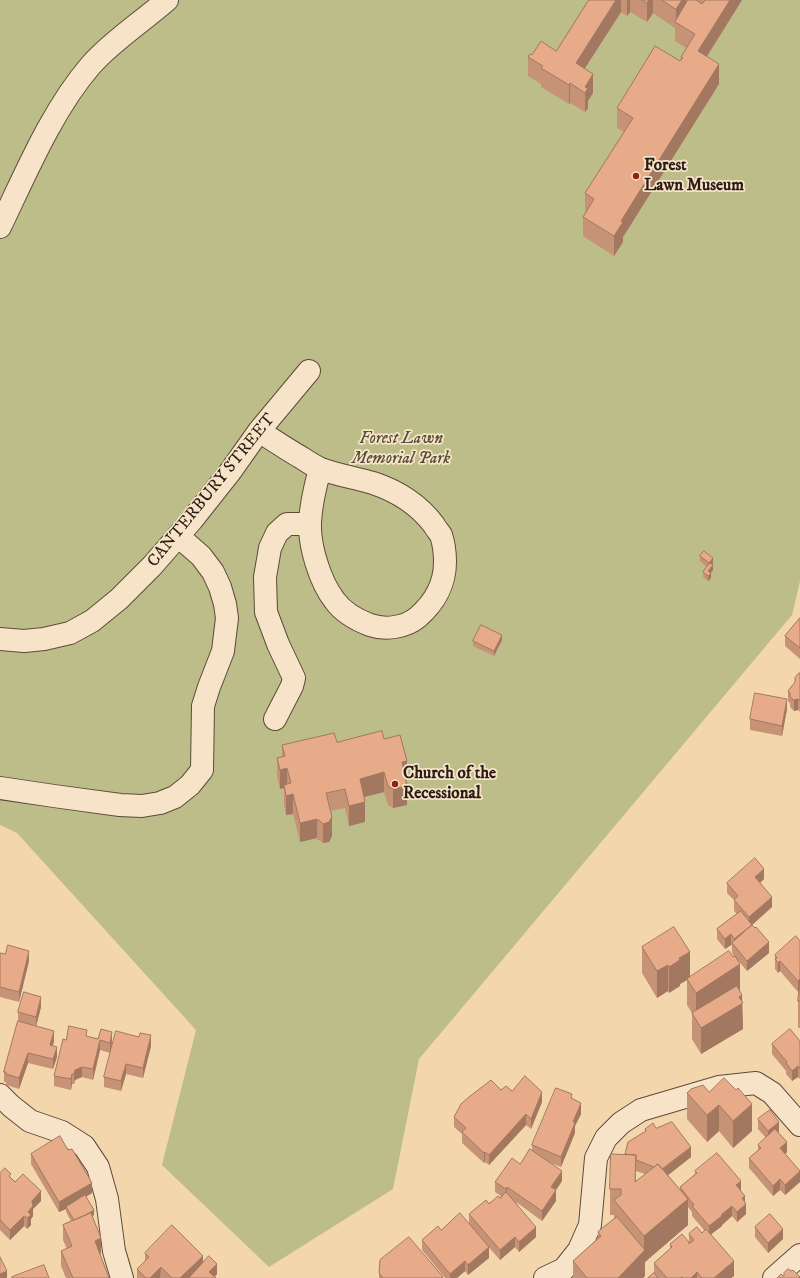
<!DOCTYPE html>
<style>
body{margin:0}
canvas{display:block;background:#f3d6ab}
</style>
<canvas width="800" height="1278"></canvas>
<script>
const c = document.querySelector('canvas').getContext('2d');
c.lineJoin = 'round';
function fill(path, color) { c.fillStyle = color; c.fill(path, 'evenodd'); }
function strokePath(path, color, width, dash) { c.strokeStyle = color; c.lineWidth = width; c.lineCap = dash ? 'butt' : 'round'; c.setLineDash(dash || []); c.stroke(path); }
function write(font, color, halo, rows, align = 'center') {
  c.font = font + ' "IM FELL DW Pica",serif'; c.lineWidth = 3.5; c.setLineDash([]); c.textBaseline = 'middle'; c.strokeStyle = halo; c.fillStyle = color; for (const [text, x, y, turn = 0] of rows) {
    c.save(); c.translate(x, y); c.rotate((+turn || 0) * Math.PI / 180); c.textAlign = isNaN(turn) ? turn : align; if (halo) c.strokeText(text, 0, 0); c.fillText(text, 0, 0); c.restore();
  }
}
fill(new Path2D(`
 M0,0H800V581L792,615L419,1059L393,1189L269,1267L162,1165L196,1030L17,833L0,825Z`), '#bcbd88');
const minor = new Path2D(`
 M0,227C26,173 52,110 91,65C113,40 142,22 167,0
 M259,431C273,440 288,450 302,458C308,462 314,466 321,469C337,475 356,478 373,483C397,491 419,505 434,525C436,529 439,532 441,535C444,544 445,553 445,562C445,584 434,603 418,617C405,628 385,630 370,625C357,620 343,612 335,601C320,582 309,546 310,522C311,503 315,487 320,469
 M0,639L24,641L44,639L70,633L92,621L119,599L152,566L192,520L230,472L259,431L309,371
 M275,719L292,686L294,678L278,644L266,612L265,577L270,548L277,533L287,524H310
 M0,788L54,796L120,805L142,806L160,803L175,797L190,785L202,770L203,706L209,687L223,651L227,618L225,604L220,587L213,572L201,556L178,536
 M0,1095L11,1106L30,1121L62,1132L84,1146L98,1167L107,1199L114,1251L122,1278
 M545,1278L564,1269L579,1250L590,1225L596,1158L606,1138L621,1123L641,1110L719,1087L756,1083L772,1093L800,1125
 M774,1278L800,1255`);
strokePath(minor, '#5c4b3b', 24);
strokePath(minor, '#f7e4c8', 22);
fill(new Path2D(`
 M589,0H742L707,57L719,84L623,237V242L614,256L583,236V217L585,213V193L624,132L617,128V108L680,61L681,57L686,48L675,41V28L653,13L647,22L630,12L627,16L621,12L585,68L593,93L588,101V108L585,112L570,103L569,104L541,87V84L528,76V57L532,55L556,51Z
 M700,556L713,563L712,564L713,570L711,573V578L708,581L703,577V572L707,567L700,561Z
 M800,618V659L785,646V636Z
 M502,640L494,656L473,646V641Z
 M800,673V712L798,710L794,711L790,707V703L788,701V691L795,683V678Z
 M787,709L782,736L750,730V719Z
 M384,739L407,780H406L407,805L393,808L388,805L384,792L364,797L365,822L349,826L345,808L331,811L332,836L329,842L323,843L319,840H317V838L300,842L293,814L286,815L284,804V788L280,789L277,777V758L282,757V745Z
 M764,879L760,883L772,907L752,925V926L769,953L747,971L737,959L740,991L742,1002L743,1029L701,1054L692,1039V1013L687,1005V980L680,984V986L669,993L668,991L657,998L642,973V947L690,977L733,957L734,956L732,953V946L731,945L725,949L717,939V929L737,914L734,911V900L727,893V883Z
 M800,941V1028H798V1001L799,990L798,992L780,971L778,973L775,969V955Z
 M0,953L29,961L19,1002L0,997Z
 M41,1007L36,1026L54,1041L53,1045L57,1057L53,1069L28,1063L19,1089L6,1085V1082H4V1072L18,1022V1012Z
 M87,1036L112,1042L110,1053L100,1050L93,1080L82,1077L75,1080L74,1084H72L71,1090L54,1086V1076L66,1040Z
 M800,1041V1079L798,1077L792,1081L786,1074V1071L772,1054V1044Z
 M151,1046L143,1078L126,1074L121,1091L104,1087V1077Z
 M501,1090L512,1091L542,1102L531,1129L526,1125L489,1165L485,1162L484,1163L462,1143V1134L454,1127V1117Z
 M709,1092L752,1131L733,1148L719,1131L707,1142L687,1119V1093Z
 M572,1099L581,1114L575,1126V1133L561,1167L550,1163L562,1181L556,1190V1201L542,1221L516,1202L536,1237L519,1252L515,1247L500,1260L485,1243L489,1258L468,1275L465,1271L457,1278H445L422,1250V1240L441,1230L469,1224V1214L501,1196L495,1192V1182L520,1164L532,1150V1145Z
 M758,1119L779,1133L787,1152L785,1154L800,1171V1182L785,1195L780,1190L773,1196L749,1168V1158L758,1150V1145L766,1138L758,1129Z
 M656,1128L691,1157L668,1175L680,1190V1187L695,1174V1171L741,1190L745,1202L746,1214L737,1222L732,1216L722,1225V1226L711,1234L734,1276L731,1278H648L654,1273V1263L670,1249V1244H689V1234L702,1233L704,1230L692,1216V1212L688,1207V1225L645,1262V1276L643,1278H573V1261L598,1238V1232L614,1219V1215H610V1189L625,1154L645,1132V1129ZM636,1171L645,1174L636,1182Z
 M31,1154L92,1193L86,1197L94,1215L92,1216L101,1253L100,1254L109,1278H66L61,1266V1251L67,1249L63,1240V1225L71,1221L66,1212V1209L59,1212L31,1164Z
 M0,1173L11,1178L41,1201L33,1209V1216L31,1219V1225L27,1229L24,1226L10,1240L0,1230Z
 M755,1227L783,1239L768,1253L755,1237Z
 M145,1253L203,1262L217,1274L215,1277L216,1278H137V1269L145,1261Z
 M379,1273L443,1278H379Z`), '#c79377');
fill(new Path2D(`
 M616,0H621V12L576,82V63Z
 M627,0H630V12L627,16Z
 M649,0H653V13L647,22V3Z
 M682,0H686V12L676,22V9Z
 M730,0H742L698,70V51Z
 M719,64V84L623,237V242L614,256V236L621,221Z
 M593,74V93L588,101V108L585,112V87Z
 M570,83V103L569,104V85Z
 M713,558V563L709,568V563Z
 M713,565V570L710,574L711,573V578L708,581V571Z
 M502,635V640L494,656V651Z
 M787,699V709L782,736V726Z
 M798,699V710L794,711V700Z
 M407,761V780L402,781V762Z
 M287,768V787L284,785V788L280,789V770Z
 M384,772V792L360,798V779Z
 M407,786V805L393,808V789Z
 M293,794V814L286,815V796Z
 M365,802V822L349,826V806Z
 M332,817V836L329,842L323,843V824Z
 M317,819V838L300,842V823Z
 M764,869V879L755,887V877Z
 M772,897V907L752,925V935L734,945V939L749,927V917Z
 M731,934V945L725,949V939Z
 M769,942V953L747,971V961Z
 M29,951V961L19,1002V992Z
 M690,952V978L687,979V980L680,984V986L669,993V967L679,958Z
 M780,961V971L778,973V963Z
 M740,964V990L696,1019V993Z
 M668,965V991L657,998V971Z
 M800,979V989L798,992V981Z
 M742,995L743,1029L701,1054V1028Z
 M41,997V1007L36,1027V1017Z
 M54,1031V1041L50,1055V1045Z
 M112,1032V1042L110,1053V1043Z
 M151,1035V1046L143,1078V1068Z
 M100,1040V1050L93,1080V1069Z
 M57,1047V1057L53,1069V1059Z
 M28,1053V1063L19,1089V1078Z
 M126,1064V1074L121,1091V1081Z
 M798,1066V1077L792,1081V1071Z
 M82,1067V1077L75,1080L74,1084V1074L75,1070Z
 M72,1074V1084L71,1090V1079Z
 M542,1092V1102L531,1129V1119Z
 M581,1103V1114L575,1126V1133L561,1167V1157L573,1122Z
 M752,1104V1131L733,1148V1121Z
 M719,1105V1131L707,1142V1115Z
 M526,1114V1125L489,1165V1155Z
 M779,1122V1133L768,1141V1131Z
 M787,1142V1152L780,1159V1148Z
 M691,1147V1157L662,1180V1170Z
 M485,1152V1162L484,1163V1153Z
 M562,1171V1181L551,1197V1187Z
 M800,1172V1182L785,1195V1185Z
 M780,1179V1190L773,1196V1186Z
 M741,1181V1191L736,1185Z
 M92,1183V1193L66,1208V1207V1209L59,1212V1202Z
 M507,1187V1197L506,1199V1189Z
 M556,1190V1201L542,1221V1211Z
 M41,1191V1201L33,1209V1216L31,1219V1225L27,1229L28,1212L32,1201Z
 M745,1196V1205L746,1204V1214L737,1222V1212L742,1198Z
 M688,1199V1225L645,1262V1276L643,1278H618L644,1250V1236Z
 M732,1206V1216L722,1225V1226L709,1236V1226Z
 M94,1210V1215L75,1227V1222Z
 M24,1216V1226L10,1240V1230Z
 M536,1227V1237L519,1252V1242Z
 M783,1229V1239L768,1253V1243Z
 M515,1237V1247L500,1260V1250Z
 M101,1238V1253L95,1256V1241Z
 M489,1247V1258L468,1275V1265Z
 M203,1256V1266L191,1278H180Z
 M465,1261V1271L457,1278H450V1274Z
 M734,1261V1276L731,1278H714Z
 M217,1264V1274L213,1278L209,1272Z
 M161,1267L160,1278H150Z
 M7,1271V1278H0V1274Z
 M697,1272V1278H691Z`), '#a27861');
const building = new Path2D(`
 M589,0H616L576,63L593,74L585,87L588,88L585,93L570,83L569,85L541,68L543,66L528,57L530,54L532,55L541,41L556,51Z
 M642,0H649L647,3Z
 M662,0H682L676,9Z
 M688,0H696L702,4L705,0H730L698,51L719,64L621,221L623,222L614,236L583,217L594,199L585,193L633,118L617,108L655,46L680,61L683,58L681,57L695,34L675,22Z
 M704,551L713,558L709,563L700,556Z
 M710,563L713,565L708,571L711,573L708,576L703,572Z
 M800,618V648L785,636Z
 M481,625L502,635L494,651L473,641Z
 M799,673H800V701L798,699L794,700L790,697V693L788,691L795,682V678Z
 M755,693L787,699L782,726L750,719Z
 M382,731L384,739L400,735L407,761L402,762L407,786L393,789L388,786L384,772L360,779L365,802L349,806L345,789L326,793L332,817L329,822L323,824L319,820L317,821V819L300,823L293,794L286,796L284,785L291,783L287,768L280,770L277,758L285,756L282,745L334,733L337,742Z
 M755,858L764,869L755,877L772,897L749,917L734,900L738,896L727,883Z
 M741,911L752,925L734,939L731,934L725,939L717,929Z
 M752,925L755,928L756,927L769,942L747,961L732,943Z
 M674,927L690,952L679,958L680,960L669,967L668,965L657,971L642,947Z
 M796,936L800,941V979L798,981L780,961L778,963L775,959L777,958L775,955Z
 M8,945L29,951L19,992L0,987V953L5,954Z
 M729,951L733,957L735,956L740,964L696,993L687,979Z
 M800,984V1001H798Z
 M737,986L742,995L739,997L743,1003L701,1028L692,1013Z
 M24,992L41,997L36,1017L18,1012Z
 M18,1021L54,1031L50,1045L57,1047L53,1059L28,1053L19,1078L6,1074V1072H4Z
 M69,1026L87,1030L86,1036L98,1039L101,1029L112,1032L110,1043L100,1040L93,1069L82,1067L75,1070L74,1074H72L71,1079L54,1076L63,1039L66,1040Z
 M790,1029L800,1041V1069L798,1066L792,1071L786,1063L787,1062L772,1044Z
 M116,1031L139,1037L140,1033L151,1035L143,1068L126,1064L121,1081L104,1077Z
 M525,1076L542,1092L531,1119L526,1114L489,1155L485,1152L484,1153L462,1132L466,1128L454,1117L461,1104L469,1097L491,1080L501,1090L506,1086L512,1091Z
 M724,1078L736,1090L738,1088L752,1104L733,1121L719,1105L707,1115L687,1093L691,1089L703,1085L709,1092Z
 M556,1088L572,1094L571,1098L581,1103L573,1122L575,1123L561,1157L532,1145Z
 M770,1110L779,1122L768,1131L758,1119Z
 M672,1122L691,1147L662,1169L658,1164L654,1167L636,1160V1155L625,1154L628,1142L646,1131L645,1129L653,1123L656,1128Z
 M775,1129L787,1142L780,1148L800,1171L785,1185L780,1179L773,1186L749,1158L761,1148L758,1145Z
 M60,1136L68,1150L72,1149L92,1183L59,1202L31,1154Z
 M530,1149L562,1171L551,1187L556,1190L542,1211L507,1187L506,1189L495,1182L512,1158L520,1164Z
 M717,1153L741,1181L736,1185L745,1196L742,1198L746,1204L737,1212L732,1206L721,1215L722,1216L709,1226L692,1206L694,1205L680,1187L697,1173L695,1171Z
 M611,1154L636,1155L635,1182L658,1164L688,1199L644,1236L614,1200L621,1195V1189H610Z
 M5,1168L11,1174L9,1176L15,1182L23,1174L41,1191L32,1201L33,1206L28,1212L31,1215L27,1218L24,1216L10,1230L0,1220V1173Z
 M506,1192L536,1227L519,1242L515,1237L500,1250L469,1214L486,1200L489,1204L498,1196L500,1198Z
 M85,1195L94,1210L86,1215L74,1220L66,1207Z
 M91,1213L101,1238L95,1241L109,1278H73L61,1251L72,1246L63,1225Z
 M460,1213L489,1247L468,1265L465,1261L450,1274L422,1240L438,1226L441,1230Z
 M770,1214L783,1229L768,1243L755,1227Z
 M617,1217L645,1250L618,1278H587L573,1261L601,1236L598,1232Z
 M172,1225L203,1256L180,1278H172L161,1267L150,1278H146L137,1269L149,1257L145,1253Z
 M697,1227L702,1233L706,1229L734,1261L714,1278H702L697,1272L691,1278H683L682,1277L680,1278H667L654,1263L672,1247L670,1244L682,1234L689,1242V1244L694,1240L689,1234Z
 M409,1237L443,1277L441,1278H383L379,1273L380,1260Z
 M209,1256L217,1264L209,1272L216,1278H189Z
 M0,1257L7,1271L0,1274Z
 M44,1265L49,1278H12V1277Z
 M788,1269L792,1271L793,1270L800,1277L799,1278H777L781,1274L783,1276H784V1273Z
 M654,1273L658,1278H648Z`);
fill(building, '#e7ab8a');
strokePath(building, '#a27861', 1);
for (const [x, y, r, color] of [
 [636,176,4,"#8f2418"],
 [395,784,4,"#8f2418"]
]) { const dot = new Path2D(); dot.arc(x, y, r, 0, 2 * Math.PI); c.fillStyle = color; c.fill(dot); strokePath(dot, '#f7e4c8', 1.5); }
write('bold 17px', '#2a1d16', '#f7e4c8', [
 ["Forest",644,166],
 ["Lawn Museum",644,186],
 ["Church of the",403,774],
 ["Recessional",403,794]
], 'left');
write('italic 17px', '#564d38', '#f7e4c8', [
 ["Forest Lawn",401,439],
 ["Memorial Park",401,459]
]);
write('17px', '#2a1d16', '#f7e4c8', [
 ["CANTERBURY STREET",212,491,-51]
]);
</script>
